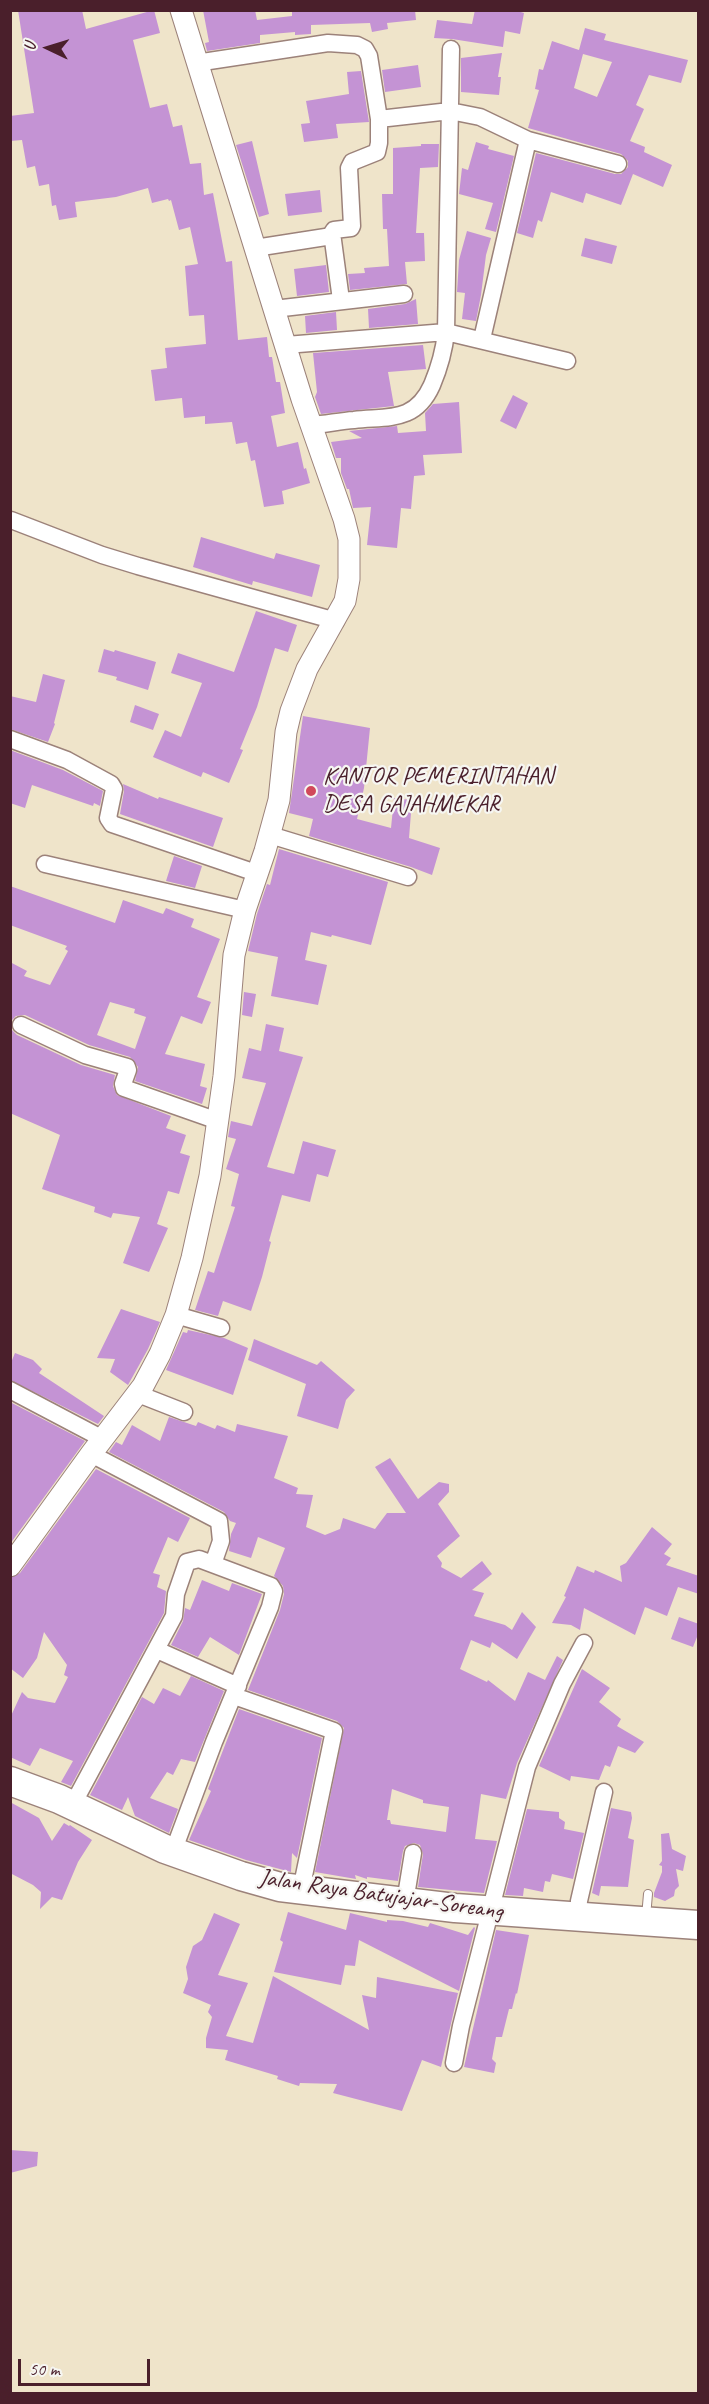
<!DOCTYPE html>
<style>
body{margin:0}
#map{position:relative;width:709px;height:2404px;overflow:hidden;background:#efe4ca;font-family:Caveat,sans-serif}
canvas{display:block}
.frame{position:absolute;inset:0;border:12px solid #4a1f2b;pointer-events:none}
.north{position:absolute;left:18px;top:18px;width:60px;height:60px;-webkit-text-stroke:4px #f6f6f2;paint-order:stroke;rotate:274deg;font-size:16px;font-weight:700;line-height:24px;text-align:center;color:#4a1f2b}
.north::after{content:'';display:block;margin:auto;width:21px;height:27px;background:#4a1f2b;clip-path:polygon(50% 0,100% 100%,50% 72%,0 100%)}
.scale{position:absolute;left:18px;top:2359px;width:132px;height:27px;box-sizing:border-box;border:3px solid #4a1f2b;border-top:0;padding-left:8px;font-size:18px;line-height:21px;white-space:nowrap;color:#4a1f2b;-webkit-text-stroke:4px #f6f6f2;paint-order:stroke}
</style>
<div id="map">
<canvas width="709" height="2404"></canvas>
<div class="frame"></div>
<div class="north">U</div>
<div class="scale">50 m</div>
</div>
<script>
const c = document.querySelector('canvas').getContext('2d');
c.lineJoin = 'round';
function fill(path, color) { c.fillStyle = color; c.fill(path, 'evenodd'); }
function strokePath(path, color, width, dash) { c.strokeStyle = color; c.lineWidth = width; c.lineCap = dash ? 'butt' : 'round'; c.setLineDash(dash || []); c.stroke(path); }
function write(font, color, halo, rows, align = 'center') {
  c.font = font + ' Caveat,sans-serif'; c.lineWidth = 4.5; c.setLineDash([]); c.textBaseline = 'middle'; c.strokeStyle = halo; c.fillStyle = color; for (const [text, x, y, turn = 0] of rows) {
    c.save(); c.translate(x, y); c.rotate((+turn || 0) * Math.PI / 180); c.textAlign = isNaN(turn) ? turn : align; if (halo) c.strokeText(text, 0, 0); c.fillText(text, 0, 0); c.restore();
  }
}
fill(new Path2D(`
 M18,10H82L86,29L154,10L160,33L133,40L150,108L167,104L173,127L182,125L190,164L201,163L204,195L213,193L226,262L232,261L238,340L267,337L269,357H272L276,382H280L285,413L271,416L277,447L298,442L304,469L306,468L310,483L282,491L284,504L264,507L255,460L251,461L247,442L236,444L232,422L205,424V416L184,418L182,398L155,401L151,370L167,368L165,348L206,344L204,315L189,316L185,266L198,264L190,227L179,230L171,200L169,201L168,199L152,203L148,188L116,197L75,202L77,217L59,220L56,205L52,206L49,184L39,186L35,166L27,168L22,140L10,141V116L34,113Z
 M203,10H255L257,20L292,16V10H415L416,20L387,23L388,29L372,32L370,23L311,25V34L295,35V32L260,35V43L207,51L205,43L209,42Z
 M475,10H514L524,13L520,34L505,31L503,47L452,39L434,38L437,20L472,24Z
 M585,28L606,34L604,40L688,60L681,83L649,75L636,105L644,109L630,141L645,147L644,152L672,165L663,187L633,174L621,205L586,193L583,203L551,192L542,222L538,220L533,238L517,233L536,153L615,174H621L628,167V161L621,154L528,128L539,90L535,89L539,69L543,70L552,41L579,50ZM583,54L612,62L597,97L574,88Z
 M502,53L498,77H501L499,95L461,92V58Z
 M418,65L421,87L385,92L382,70Z
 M361,71L369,122L336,124L338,138L304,142L301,124L310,123L306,101L349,94L347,72Z
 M252,141L269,214L259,217L236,145Z
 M476,142L489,146L488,149L514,156L496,232L485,229L493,203L459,194L462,168L468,170Z
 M421,144H439L438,167L420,168L416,233H424L425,261L405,262L407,284L350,290L348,274L365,273L364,268L389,266L387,229H383L382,194H393V148L421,146Z
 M320,190L322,212L288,216L285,194Z
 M467,231L491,238L486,255L481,295L476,321L462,319L465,293L457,292L459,260Z
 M585,238L617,246L612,264L581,256Z
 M326,265L329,292L297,296L294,269Z
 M416,299L418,324L369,328L368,309L405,304Z
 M336,312L337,330L306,333L305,316Z
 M423,345L426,369L388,372L394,406L321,414L315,397L317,392L313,353Z
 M513,395L528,403L516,429L500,421Z
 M459,402L462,453L423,455L425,475L414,476L411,509L401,508L397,548L367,545L371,507L353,508L349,489H347L341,473V458H336L331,442L362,438L349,431L397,426L398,433L426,431L425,413L433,404Z
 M201,537L274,559L276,553L320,565L312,597L253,581L252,585L193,567Z
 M256,611L297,625L288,652L275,648L257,707L240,749L243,750L229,783L203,772L201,777L153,757L165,730L181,737L202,683L171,673L178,653L234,672Z
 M104,649L114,652L115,650L156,662L148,690L116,680L117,677L98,672Z
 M43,674L65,680L54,723L55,724L48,742L10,729V696L36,702Z
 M135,705L159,714L153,730L130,722Z
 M303,716L370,728L364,788L357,819L391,828L394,798L412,800L409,838L440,848L432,875L411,867L309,836L313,819L289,813Z
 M10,750L63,770L103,791L100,806L94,803L93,806L32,785L25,808L10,803Z
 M123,784L158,799L159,797L223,818L213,847L120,814L124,791Z
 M279,849L388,882L371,945L332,935L331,937L311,932L305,960L327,965L318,1005L271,996L278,957L248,951L257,914L267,884L270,885Z
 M174,856L202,866L195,888L166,881Z
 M10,886L115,923L123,900L163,914L166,908L194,919L191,927L220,939L197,997L211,1002L202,1024L181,1016L165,1054L205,1064L200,1086L207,1088L202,1104L135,1081L138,1067L130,1057L89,1045L25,1015L16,1016L11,1021L12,1030L17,1035L81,1065L115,1075L113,1086L117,1095L171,1116L166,1128L186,1135L180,1153L190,1156L179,1194L168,1191L157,1224L168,1228L149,1272L123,1263L140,1217L113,1213L111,1218L94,1212L95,1207L42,1189L60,1135L10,1113V962L27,971L24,976L50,985L68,951L65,949L67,946L10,925ZM110,1002L135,1009L134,1013L146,1017L135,1049L97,1035Z
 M244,992L256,994L252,1017L242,1015Z
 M266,1024L284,1028L279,1051L303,1057L267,1167L294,1174L303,1141L336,1150L328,1177L317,1174L310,1202L282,1195L269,1241L271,1242L262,1277L251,1311L223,1301L218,1316L195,1310L208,1271L214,1273L235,1207L231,1206L239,1174L226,1169L236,1139L228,1137L231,1121L252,1126L266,1083L242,1078L249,1048L261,1051Z
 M121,1309L160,1322L148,1349L128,1385L110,1372L115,1359L97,1358Z
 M188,1330L224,1338L248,1348L233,1395L166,1370L183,1332L187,1333Z
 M254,1339L317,1365L321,1361L355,1390L346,1400L338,1429L297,1416L306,1384L248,1360Z
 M15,1353L33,1360L42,1369L39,1373L104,1416L98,1424L10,1380V1365Z
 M10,1402L85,1441L10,1544Z
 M169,1417L196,1426L198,1422L215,1429L217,1425L235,1432L237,1424L288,1436L274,1478L298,1488L296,1494L313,1495L306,1527L325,1535L340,1529L343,1518L375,1529L387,1513H406L375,1467L390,1458L418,1499L439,1482L449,1484V1492L438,1504L460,1536L437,1556L442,1563L441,1567L461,1578L482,1561L492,1574L472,1590L484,1593L474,1616L505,1625L512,1630L522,1612L536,1627L517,1659L492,1642L490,1648L471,1640L460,1669L487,1682L488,1680L515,1701L528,1672L545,1680L557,1656L563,1660L517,1763L506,1799L481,1794L475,1839L497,1841L484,1893L418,1887L423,1854L420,1845L414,1843L405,1846L403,1851L398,1881L367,1877V1879L355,1875L356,1879L315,1872L344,1728L337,1721L248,1690L280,1610L284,1594L283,1586L274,1576L285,1548L258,1537L251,1558L229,1551L231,1534L236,1523L230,1521L224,1512L109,1452L116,1442L122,1445L132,1425L160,1441ZM392,1789L423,1800V1803L449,1807L446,1832L391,1824L390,1820H387Z
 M96,1469L190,1518L178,1542L168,1537L153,1573L160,1575L157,1587L166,1591L164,1613L71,1786L61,1782L73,1761L40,1748L30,1766L10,1757V1718L22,1692L28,1698L55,1703L68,1677L64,1675L67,1665L44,1632L37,1658L23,1678L10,1668V1578L20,1573Z
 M652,1527L672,1544L664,1554L671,1558L666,1565L699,1576V1594L678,1587L667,1616L645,1607L635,1635L584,1608L580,1630L571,1625L552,1623L566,1597L564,1596L577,1566L594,1573L595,1570L622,1582L620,1566L626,1563Z
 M202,1580L229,1591L232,1583L262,1594L239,1655L210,1637L198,1657L171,1645L183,1621L185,1608L190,1610Z
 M679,1617L699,1624V1632L693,1647L671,1639Z
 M582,1669L610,1688L599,1702L621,1719L617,1726L644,1742L635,1753L618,1746L610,1767L605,1765L599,1780L571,1776L570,1781L539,1766Z
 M191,1676L224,1691L195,1762L181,1759L173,1775L167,1772L150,1798L178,1809L169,1833L135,1816L128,1797L122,1810L90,1795L142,1697L154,1704L163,1688L180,1696Z
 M239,1709L322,1738L297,1858L292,1853L291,1872L246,1860L189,1840L211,1791L208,1789Z
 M10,1802L39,1818L52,1841L64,1823L69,1826L70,1825L92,1840L78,1862L62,1900L52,1897L40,1909L41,1892L33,1885L10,1873Z
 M611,1808L631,1812L632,1818L628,1838L634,1840L628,1887L601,1886L599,1896L592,1893Z
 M527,1809L559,1812V1818L565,1822L564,1829L584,1833L573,1879L552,1874L550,1882L545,1881L543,1892L524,1888L523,1896L505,1895Z
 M669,1833L672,1849L686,1856L683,1871L676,1869L679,1886L675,1890L674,1896L665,1901L654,1897V1893L662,1872V1866L659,1865L662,1861L661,1834Z
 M288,1912L346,1930L350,1913L387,1922V1920L403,1921L428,1927L430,1923L468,1935L474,1927L475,1928L459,1991L359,1940L355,1966L345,1965L341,1985L274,1972L283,1942L280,1940Z
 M214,1913L240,1924L218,1975L248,1983L226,2036L253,2043L273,1976L369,2030L362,1995L376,1998L377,1977L458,1993L441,2067L422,2060L402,2111L333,2093L337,2084L300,2083L299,2086L277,2079L278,2076L225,2060L228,2050L206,2048V2038L212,2017L208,2012L211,2005L183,1993L188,1979L186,1967L193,1946L202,1940Z
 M496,1930L529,1935L517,1994L516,1993L512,2009H509L502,2037H496L492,2059L496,2063L494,2073L464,2067Z
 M10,2150L38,2152L37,2166L10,2173Z`), '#c493d4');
const service = new Path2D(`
 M646,1917L648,1894`);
const minor = new Path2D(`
 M196,63L328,43L357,45L365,49L369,56L379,119
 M255,248L332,236
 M341,300L332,233L334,230L351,228L352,226L349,168L352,162L377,152L379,143V119L450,111L480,117L528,140L618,164
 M274,309L404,294
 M482,339L528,140
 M286,345L446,332L567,361
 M312,425C326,424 340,421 354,420C388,416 415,423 432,385C440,366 444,352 446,332L451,49
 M11,520L102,555L138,566L336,621
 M10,739L67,760L111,784L114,789L108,818L112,824L256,873
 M270,835L408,877
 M45,864L245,910
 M21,1025L85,1055L127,1067L128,1070L123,1084L124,1088L218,1121
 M176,1315L221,1328
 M10,1390L103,1439
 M138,1394L184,1412
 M91,1454L219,1521L221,1541L213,1564
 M157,1650L238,1686
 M234,1696L334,1731L301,1890
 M72,1806L174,1616L176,1594L187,1562L199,1559L271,1586L274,1591L270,1607L214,1742L173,1852
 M405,1902L413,1853
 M578,1916L579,1901L604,1792
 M454,2063L461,2026L527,1767L562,1684L584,1643`);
const tertiary = new Path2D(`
 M10,1566L91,1454L143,1386L160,1354L176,1315L192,1258L210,1176L224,1076L234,955L245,910L265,851L279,800L286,732L291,711L307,669L345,601L349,579V539L344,519L302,399L181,10`);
const trunk = new Path2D(`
 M10,1781L59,1799L165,1849L241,1876L280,1887L455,1908L698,1925`);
strokePath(service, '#9c827a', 10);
strokePath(minor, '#9c827a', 19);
strokePath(tertiary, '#9c827a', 23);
strokePath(trunk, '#9c827a', 31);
strokePath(service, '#fff', 8);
strokePath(minor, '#fff', 16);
strokePath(tertiary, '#fff', 21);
strokePath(trunk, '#fff', 28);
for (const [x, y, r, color] of [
 [311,791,6,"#d1495b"]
]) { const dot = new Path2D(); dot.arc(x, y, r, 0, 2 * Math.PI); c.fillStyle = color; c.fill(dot); strokePath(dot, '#f6f6f2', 2); }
write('24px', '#4a1f2b', '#f6f6f2', [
 ["KANTOR PEMERINTAHAN",323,777],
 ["DESA GAJAHMEKAR",323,805]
], 'left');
write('24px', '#4a1f2b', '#f6f6f2', [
 ["Jalan Raya Batujajar-Soreang",381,1895,8]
]);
</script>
